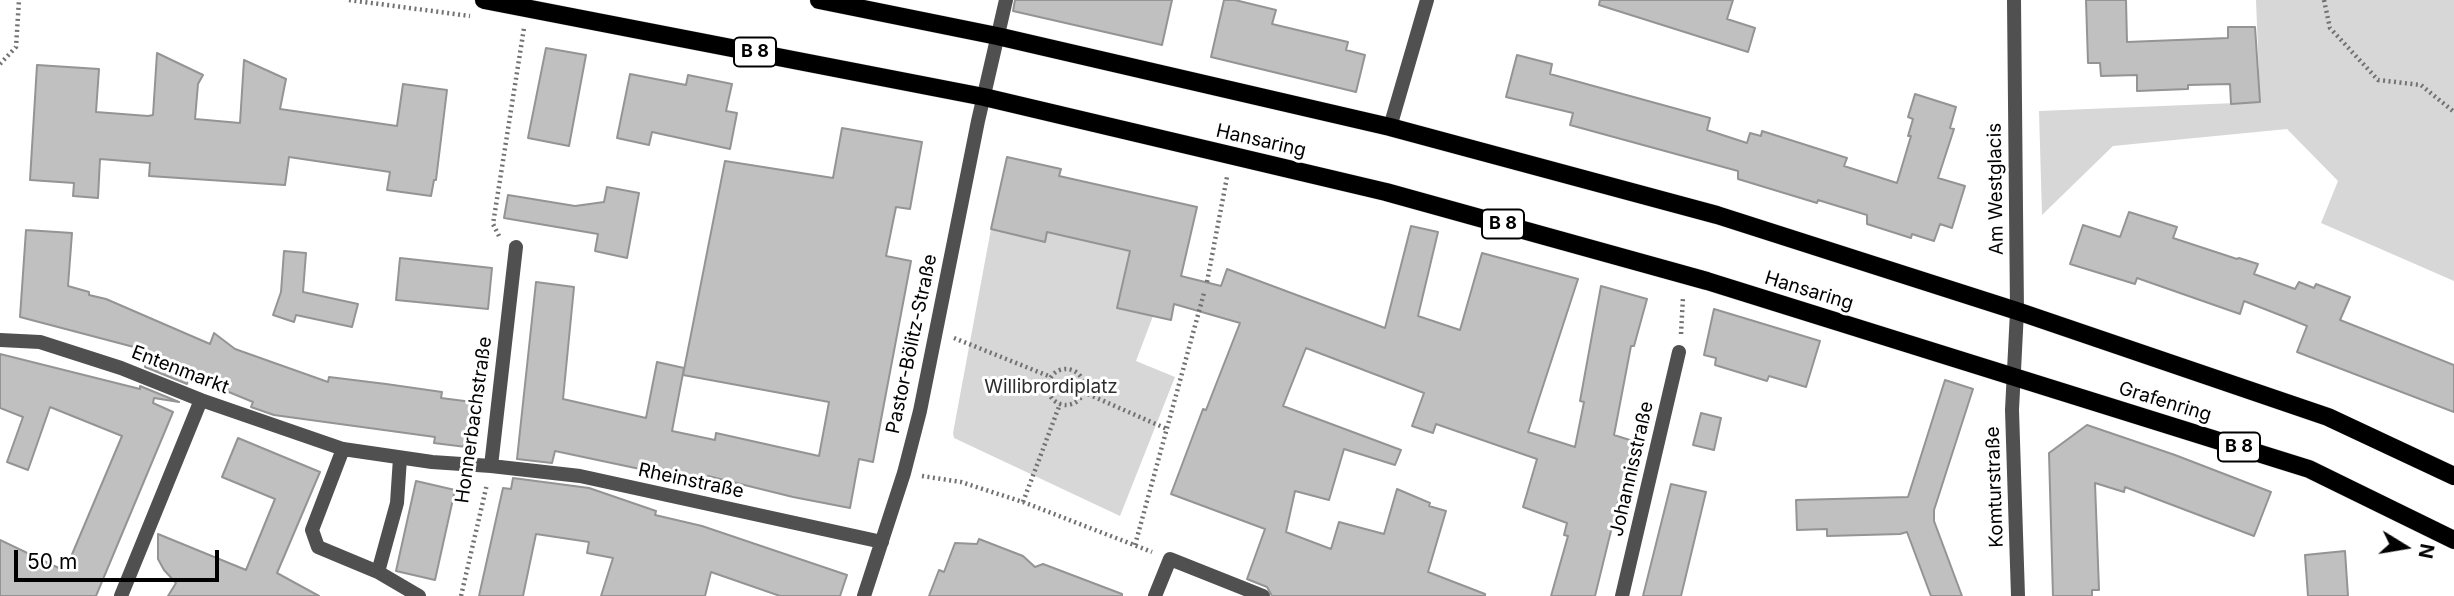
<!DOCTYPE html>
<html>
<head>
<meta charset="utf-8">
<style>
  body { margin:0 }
  #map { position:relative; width:2454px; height:596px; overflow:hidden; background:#fff; font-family:Inter,sans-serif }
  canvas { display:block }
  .north { position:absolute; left:2370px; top:512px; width:70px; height:70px; -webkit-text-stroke:5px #fff; paint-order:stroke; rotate:101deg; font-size:19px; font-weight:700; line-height:28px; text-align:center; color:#000 }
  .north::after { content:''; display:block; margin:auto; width:24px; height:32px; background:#000; clip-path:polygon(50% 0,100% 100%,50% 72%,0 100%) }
  .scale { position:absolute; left:14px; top:550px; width:205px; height:32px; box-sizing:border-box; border:4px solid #000; border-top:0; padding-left:9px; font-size:21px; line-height:24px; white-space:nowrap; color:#000; -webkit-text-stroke:5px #fff; paint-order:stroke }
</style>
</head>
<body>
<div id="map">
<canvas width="2454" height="596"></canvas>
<div class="north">N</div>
<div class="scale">50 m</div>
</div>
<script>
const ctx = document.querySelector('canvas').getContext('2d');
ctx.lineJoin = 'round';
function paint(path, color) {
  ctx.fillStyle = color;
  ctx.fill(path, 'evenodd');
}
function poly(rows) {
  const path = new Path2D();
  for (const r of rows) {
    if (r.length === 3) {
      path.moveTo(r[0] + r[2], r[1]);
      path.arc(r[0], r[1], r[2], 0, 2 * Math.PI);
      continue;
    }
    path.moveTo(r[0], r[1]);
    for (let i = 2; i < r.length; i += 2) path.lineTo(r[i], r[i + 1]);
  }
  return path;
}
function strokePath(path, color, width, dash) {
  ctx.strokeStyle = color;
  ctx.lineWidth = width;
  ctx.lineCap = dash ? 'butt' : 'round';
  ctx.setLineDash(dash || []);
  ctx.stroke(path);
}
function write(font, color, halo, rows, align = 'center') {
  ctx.font = font + ' Inter,sans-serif';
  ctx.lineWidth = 6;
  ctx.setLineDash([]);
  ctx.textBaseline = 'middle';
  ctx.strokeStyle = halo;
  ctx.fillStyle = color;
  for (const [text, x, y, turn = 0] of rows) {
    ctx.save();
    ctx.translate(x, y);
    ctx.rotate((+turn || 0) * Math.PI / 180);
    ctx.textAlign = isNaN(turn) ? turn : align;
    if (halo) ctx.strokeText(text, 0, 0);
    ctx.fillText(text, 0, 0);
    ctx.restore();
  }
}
const green = poly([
  [2256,0,2454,0,2454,281,2321,223,2338,181,2287,129,2113,146,2042,215,2039,111,2260,102],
  [991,229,1044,242,1047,232,1130,251,1117,308,1153,316,1136,361,1175,377,1120,516,954,438,953,433]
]);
const building = poly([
  [1015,0,1172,0,1162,45,1013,11,1015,0],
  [1224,0,1235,0,1276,10,1272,24,1348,42,1346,50,1365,55,1356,92,1211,57,1224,0],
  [1600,0,1733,0,1727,19,1755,28,1748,52,1599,5,1600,0],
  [2086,0,2126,0,2127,42,2228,38,2228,27,2255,27,2260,102,2231,104,2230,84,2188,85,2188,89,2137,91,2137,75,2101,76,2100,63,2088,63,2086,0],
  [546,48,586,55,569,146,528,138,546,48],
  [157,53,203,75,198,84,195,119,240,123,244,60,286,79,280,109,397,126,403,84,447,90,436,180,434,180,431,196,387,190,390,172,289,157,285,185,149,176,150,163,100,159,98,198,73,196,74,183,30,180,37,65,99,69,96,112,148,116,153,115,157,53],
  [1517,55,1552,64,1550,74,1710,118,1707,130,1747,143,1750,133,1761,136,1762,131,1847,158,1844,166,1897,183,1911,136,1908,136,1913,119,1908,117,1915,94,1956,107,1950,128,1954,129,1938,178,1965,186,1952,228,1940,224,1934,241,1912,234,1911,238,1867,224,1867,215,1818,200,1817,203,1738,179,1738,171,1570,125,1573,113,1506,97,1517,55],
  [630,74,686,85,688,75,732,84,726,111,737,113,730,149,652,132,649,145,617,138,630,74],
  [842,128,922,142,910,209,896,207,886,256,911,261,873,462,859,459,850,508,793,497,708,476,706,483,555,451,552,463,517,459,536,282,574,287,563,399,646,418,657,362,684,368,672,431,715,440,716,433,819,456,829,402,683,375,725,161,833,178,842,128],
  [1007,157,1061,169,1059,176,1197,207,1181,276,1221,286,1227,269,1385,328,1411,226,1438,232,1418,316,1460,330,1482,253,1578,279,1528,432,1575,447,1584,402,1580,401,1601,286,1647,299,1634,346,1631,346,1614,435,1633,441,1595,596,1551,596,1568,536,1564,535,1567,523,1523,507,1537,459,1436,424,1433,433,1412,426,1424,393,1306,348,1283,406,1401,450,1395,465,1344,449,1329,500,1295,491,1286,532,1331,549,1339,522,1384,534,1397,489,1430,503,1429,506,1446,511,1428,572,1485,594,1485,596,1272,596,1267,587,1247,579,1265,529,1171,494,1203,409,1206,410,1240,323,1174,304,1171,320,1117,308,1130,251,1047,232,1045,242,991,229,1007,157],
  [607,187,639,193,627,258,595,251,598,234,504,218,508,195,575,206,604,202,607,187],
  [2129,212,2177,227,2173,238,2237,259,2239,258,2258,264,2254,274,2295,289,2299,282,2314,288,2316,284,2350,297,2340,320,2454,365,2454,412,2297,352,2307,326,2285,317,2244,301,2240,314,2137,278,2135,284,2070,264,2083,225,2120,237,2129,212],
  [26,230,72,233,68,286,89,292,89,295,106,299,210,344,214,333,235,349,328,382,329,377,386,384,442,392,441,398,480,403,474,448,434,443,435,437,274,415,251,407,253,402,190,376,187,384,145,367,149,351,20,317,26,230],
  [284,251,306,253,303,292,358,304,352,327,296,315,294,322,273,315,281,292,284,251],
  [400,258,492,268,488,309,396,300,400,258],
  [1714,309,1820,341,1806,387,1769,376,1767,381,1715,365,1716,358,1704,355,1714,309],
  [0,354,140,389,140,386,179,402,154,398,153,403,173,412,96,596,0,596,0,540,65,571,122,436,50,407,28,470,7,462,23,417,0,408,0,354],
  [1945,380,1973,389,1934,510,1934,521,1962,596,1931,596,1907,532,1900,534,1827,536,1827,529,1797,530,1796,500,1908,497,1945,380],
  [1701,413,1721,418,1714,450,1693,445,1701,413],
  [2087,425,2175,455,2271,492,2254,536,2125,487,2124,492,2095,483,2099,590,2092,590,2092,596,2053,596,2049,453,2087,425],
  [238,438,320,472,277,573,319,596,168,596,176,583,164,570,158,559,158,534,246,570,275,499,222,477,238,438],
  [513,478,589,488,656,511,655,515,702,526,847,575,840,596,780,596,711,572,705,596,601,596,613,558,587,553,589,542,536,534,523,596,479,596,503,488,511,489,513,478],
  [416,481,455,490,435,580,396,571,416,481],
  [1671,484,1706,492,1681,596,1643,596,1671,484],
  [979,539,1023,556,1035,567,1043,564,1122,594,1122,596,929,596,939,570,944,572,955,543,977,544,979,539],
  [2345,551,2348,596,2308,596,2305,555,2345,551]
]);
const path = poly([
  [349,0,470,16],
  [2324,0,2330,28,2378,80,2421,85,2454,112],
  [0,64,16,47,19,0],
  [499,236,493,224,524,28],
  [1207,282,1227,177],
  [1681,334,1683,297],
  [954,338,1051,377],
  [1066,387,18],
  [1083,392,1167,429],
  [922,476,961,482,1023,502,1152,552],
  [1023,502,1060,404],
  [1135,545,1204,293],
  [461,596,487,484]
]);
const street = poly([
  [2014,0,2017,311,2012,410,2018,596],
  [1390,127,1427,0],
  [0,340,40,342,121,368,201,400,343,449,432,462,491,466,580,476,882,542],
  [343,449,312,530,318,547,378,572,397,503,400,458],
  [491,466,516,247],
  [378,572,419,596],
  [121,596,201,400],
  [864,596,904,473,920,411,978,121,1006,0],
  [1155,596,1170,559,1263,596],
  [1622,596,1679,352]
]);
const primary = poly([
  [484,0,984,97,1386,192,1707,281,2309,469,2454,540],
  [819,0,997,36,1390,127,1717,215,2017,311,2328,417,2454,476]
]);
const shields = [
  [755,52,42],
  [1503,224,42],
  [2239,447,42]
];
const shieldNames = [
  ["B 8",755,52],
  ["B 8",1503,224],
  ["B 8",2239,447]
];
const streetNames = [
  ["Hansaring",1261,141,13],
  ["Am Westglacis",1996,189,-91],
  ["Hansaring",1809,291,17],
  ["Pastor-Bölitz-Straße",912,344,-78],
  ["Entenmarkt",180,370,21],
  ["Grafenring",2165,402,17],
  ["Honnerbachstraße",474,420,-82],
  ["Johannisstraße",1632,469,-77],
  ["Rheinstraße",691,481,12],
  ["Komturstraße",1995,487,-92]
];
const parkNames = [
  ["Willibrordiplatz",1051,387]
];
paint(green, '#d7d7d7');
paint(building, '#c0c0c0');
strokePath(building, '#949494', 2);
strokePath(primary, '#dbdbdb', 19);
strokePath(path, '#727272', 4.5, [2, 3.5]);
strokePath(street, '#505050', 14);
strokePath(primary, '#000', 18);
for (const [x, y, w] of shields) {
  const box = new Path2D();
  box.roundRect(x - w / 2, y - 14.5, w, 29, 5);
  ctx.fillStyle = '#fff';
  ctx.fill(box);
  strokePath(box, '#000', 2);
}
write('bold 18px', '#000', null, shieldNames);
write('19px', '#000', '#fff', streetNames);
write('19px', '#2e2e2e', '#fff', parkNames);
</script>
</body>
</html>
